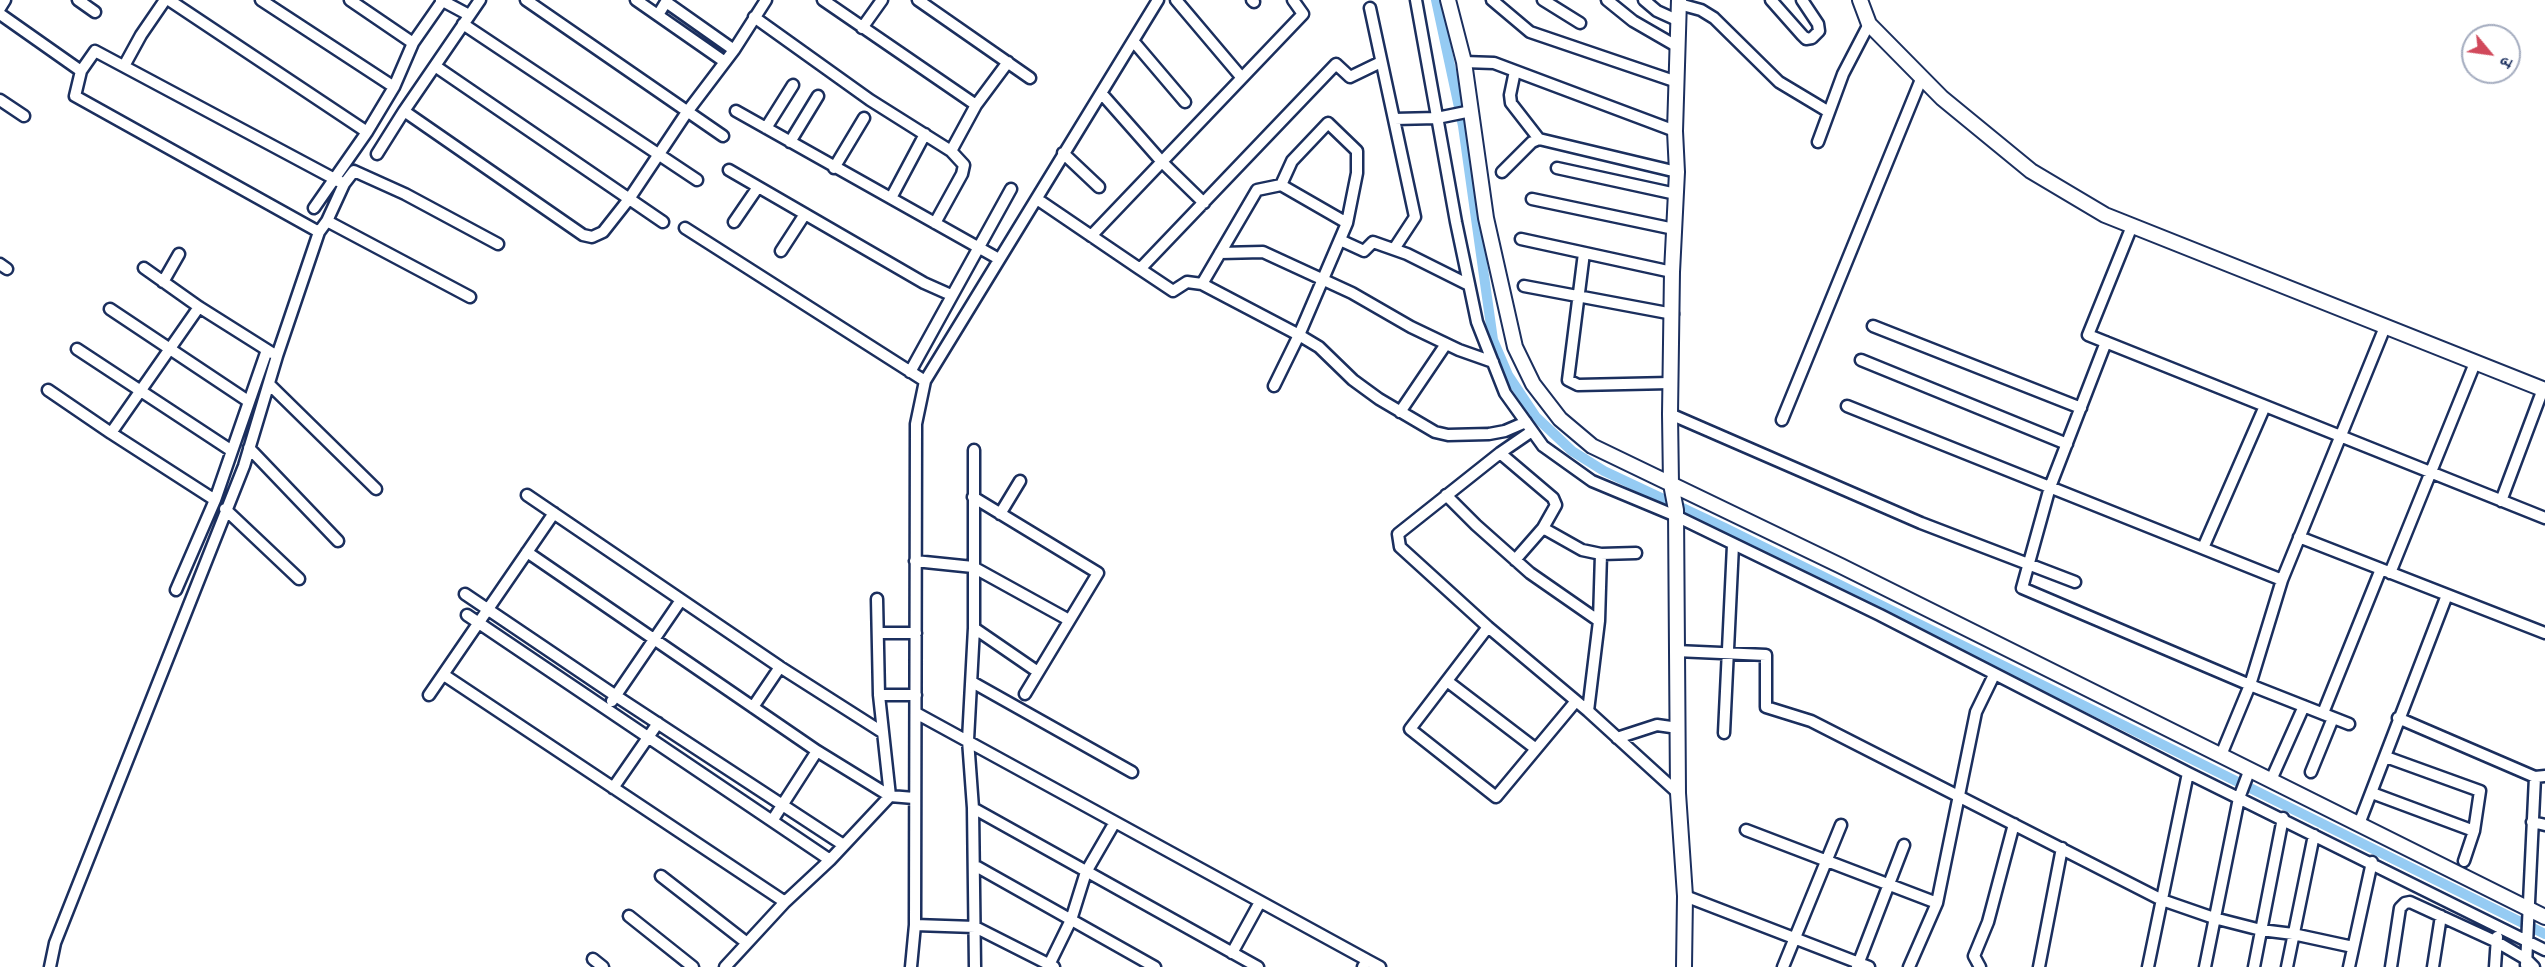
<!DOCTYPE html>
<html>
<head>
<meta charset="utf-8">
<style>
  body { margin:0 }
  #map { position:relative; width:2545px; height:967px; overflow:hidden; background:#fff; font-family:Dekko,"Playpen Sans Deva",sans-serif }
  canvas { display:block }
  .north { position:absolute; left:2461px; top:24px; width:60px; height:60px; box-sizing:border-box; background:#fff; border:2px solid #a4acbf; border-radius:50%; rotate:119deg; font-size:16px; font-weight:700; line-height:24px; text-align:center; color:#1b2f5e }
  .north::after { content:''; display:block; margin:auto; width:21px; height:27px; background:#d1495b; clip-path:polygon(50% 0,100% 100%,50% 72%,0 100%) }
</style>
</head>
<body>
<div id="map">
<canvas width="2545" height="967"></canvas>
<div class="north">उ</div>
</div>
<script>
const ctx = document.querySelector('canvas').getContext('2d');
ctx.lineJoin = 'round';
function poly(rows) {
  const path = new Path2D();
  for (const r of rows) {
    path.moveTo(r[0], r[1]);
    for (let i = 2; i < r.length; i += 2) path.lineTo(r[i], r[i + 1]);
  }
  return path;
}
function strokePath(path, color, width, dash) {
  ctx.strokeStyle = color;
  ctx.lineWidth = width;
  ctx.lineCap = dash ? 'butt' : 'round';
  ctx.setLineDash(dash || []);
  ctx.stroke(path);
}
const canal = poly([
  [1436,0,1463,126,1493,340,1508,375,1536,417,1572,451,1604,471,1725,528,2545,934]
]);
const street = poly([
  [78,0,95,12],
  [169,0,367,132],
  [261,0,394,87],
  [350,0,413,43],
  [441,0,469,15],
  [526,0,723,136],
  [636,0,725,62],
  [823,0,976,105],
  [918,0,1030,78],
  [1176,0,1242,78],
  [1252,0,1254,2],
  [1416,0,1456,222,1477,322,1505,393,1543,446,1592,481,1676,516,1880,615,2188,773,2545,950],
  [1492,0,1530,32,1677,82],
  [1543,0,1580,23],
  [1607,0,1633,21,1678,47],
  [1644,0,1657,11,1679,21],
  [1771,0,1802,35,1806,39,1812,38,1819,31,1818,24,1802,0],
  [1679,4,1701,10,1714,18,1779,82,1829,112],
  [0,8,5,0],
  [1370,8,1415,217,1394,249],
  [0,14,81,71],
  [658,15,666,2,734,50,766,0],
  [754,17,870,100,951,151,976,105,1008,62],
  [463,24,697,180],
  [862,28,882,0],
  [1134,42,1185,102],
  [1381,62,1350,77,1336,64,1140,269,1173,291,1187,282,1202,284,1299,335,1319,347,1353,380,1379,399,1435,432,1448,435,1489,434,1505,431,1526,422],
  [1464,62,1494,63,1675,131],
  [124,66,141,35,165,0],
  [435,66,663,222],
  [1515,71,1510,95,1511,103,1539,139],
  [1102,94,1162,162,1204,203],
  [0,100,24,116],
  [404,111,583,235,592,237,603,232,629,199,687,112,734,50],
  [736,111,999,259],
  [1394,119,1437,118,1471,111],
  [766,128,793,85],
  [790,142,818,96],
  [1818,142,1843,74,1869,24],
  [1063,153,1099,187],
  [377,154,404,111,480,0],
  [834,168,864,118],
  [1557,168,1676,194],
  [729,170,924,283,951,295],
  [1502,172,1532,142,1539,139,1677,172],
  [1281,185,1347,223],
  [891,198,925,134],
  [1037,199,1140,269],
  [1532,199,1674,229],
  [314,208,367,132,394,87,413,43,443,0],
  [327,221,470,297],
  [734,222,758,187],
  [935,223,962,174,964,165,951,151],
  [2132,226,2088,335,2545,518],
  [685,228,925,381],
  [319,232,75,96,81,71,95,51,344,184],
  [1091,236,1303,14,1293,0],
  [1521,239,1672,272],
  [1340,240,1364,251,1373,242,1407,254,1469,285],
  [781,251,805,214],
  [1220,253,1263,252,1352,293,1411,327,1459,350,1493,362],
  [1584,253,1568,380,1578,385,1670,383],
  [0,264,7,269],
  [144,268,199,307,272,353],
  [163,282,179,254],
  [1202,284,1257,190,1281,185,1292,161,1328,123,1357,151,1357,173,1347,223,1299,335,1274,386],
  [1524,286,1673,314],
  [199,307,111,433,215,500],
  [110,309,248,401],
  [1873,326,2081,408],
  [2106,342,2050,487,2022,588,2250,685,2349,724],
  [77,349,232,451],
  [1861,360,2067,444],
  [910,372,1011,189],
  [270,385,376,489],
  [48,390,111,433],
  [1847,406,2282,580],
  [1400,412,1446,344],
  [1670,414,1921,523,2075,582],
  [1782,420,1922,77],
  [1532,431,1500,453,1398,534,1400,547,1488,627,1588,711,1678,793],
  [249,448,338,541],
  [974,450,974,628,968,740,973,808,975,967],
  [1500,453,1553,498,1556,505,1543,528,1515,560],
  [527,495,780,667,882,732],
  [1446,495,1476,525,1530,573,1599,621],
  [973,497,1098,573,1025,694],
  [2501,501,2543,389],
  [225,509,299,579],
  [1000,514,1020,481],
  [1543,528,1582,550,1601,554,1636,553],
  [2299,537,2545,633],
  [2203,548,2265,406],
  [527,552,817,751,890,796,914,798],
  [915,561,973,567,1069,620],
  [2390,573,2475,363],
  [176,590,215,500,267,350],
  [465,594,616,696,842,844],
  [467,615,830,860],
  [1488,627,1410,729,1496,797,1576,701],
  [974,628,1038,672],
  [878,633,916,633],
  [1676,651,1766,655,1766,707,1811,721,2162,900,2214,918,2261,930,2293,934,2353,947],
  [444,675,785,902],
  [1447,681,1536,749],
  [972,682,1132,772],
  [429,695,554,513],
  [879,695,916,695],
  [612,701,681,600],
  [753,707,780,667],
  [1588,711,1599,621,1601,554],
  [916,713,1367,960,1363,967],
  [2323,713,2381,569],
  [2398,718,2535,777,2545,776],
  [1724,733,1733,545],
  [1617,738,1657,725,1678,728],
  [2221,755,2250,685,2282,580,2385,327],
  [2386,757,2480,791,2474,831,2464,861],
  [2311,772,2333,718],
  [2271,780,2304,706],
  [613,788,658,723],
  [2372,793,2474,831],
  [973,808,1258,967],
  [772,821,817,751],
  [2532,822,2545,825],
  [2359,824,2447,595],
  [1746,830,1937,903],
  [974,865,1155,967],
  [661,876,747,943],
  [1685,896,1869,967],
  [629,916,693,967],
  [915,925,975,927,1054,967],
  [1232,953,1260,902],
  [593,959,603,967],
  [1367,960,1380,967],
  [2526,965,2535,777],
  [50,967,55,943,244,466,277,356,319,232,327,221,344,184,354,171,405,194,498,244],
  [725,967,785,902,830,860,890,796,879,695,877,599],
  [911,967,915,925,916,424,925,381,1158,0],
  [1048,967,1071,920,1086,872,1115,822],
  [1783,967,1841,825],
  [1857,967,1904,845],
  [1909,967,1937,903,1976,712,1994,675],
  [1980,967,1974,956,1988,922,2014,824],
  [2039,967,2062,848],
  [2148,967,2188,773],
  [2205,967,2239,798,2250,769],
  [2254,967,2283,818],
  [2287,967,2314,835],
  [2349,967,2372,862],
  [2391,967,2400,908,2405,903,2410,902,2497,942,2526,959,2534,967],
  [2433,967,2441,916],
  [2495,967,2497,937]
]);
const secondary = poly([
  [1448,0,1464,62,1486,218,1515,347,1533,384,1560,419,1592,446,1841,566,2545,917],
  [1679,0,1675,131,1677,172,1672,272,1670,414,1671,484,1676,510,1678,793,1685,896,1684,967],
  [1860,0,1869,24,1942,98,2031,171,2105,215,2545,390]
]);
strokePath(canal, '#95cbf3', 10);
strokePath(street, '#1b2f5e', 15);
strokePath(secondary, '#1b2f5e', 18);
strokePath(street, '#fff', 10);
strokePath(secondary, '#fff', 14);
</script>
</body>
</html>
